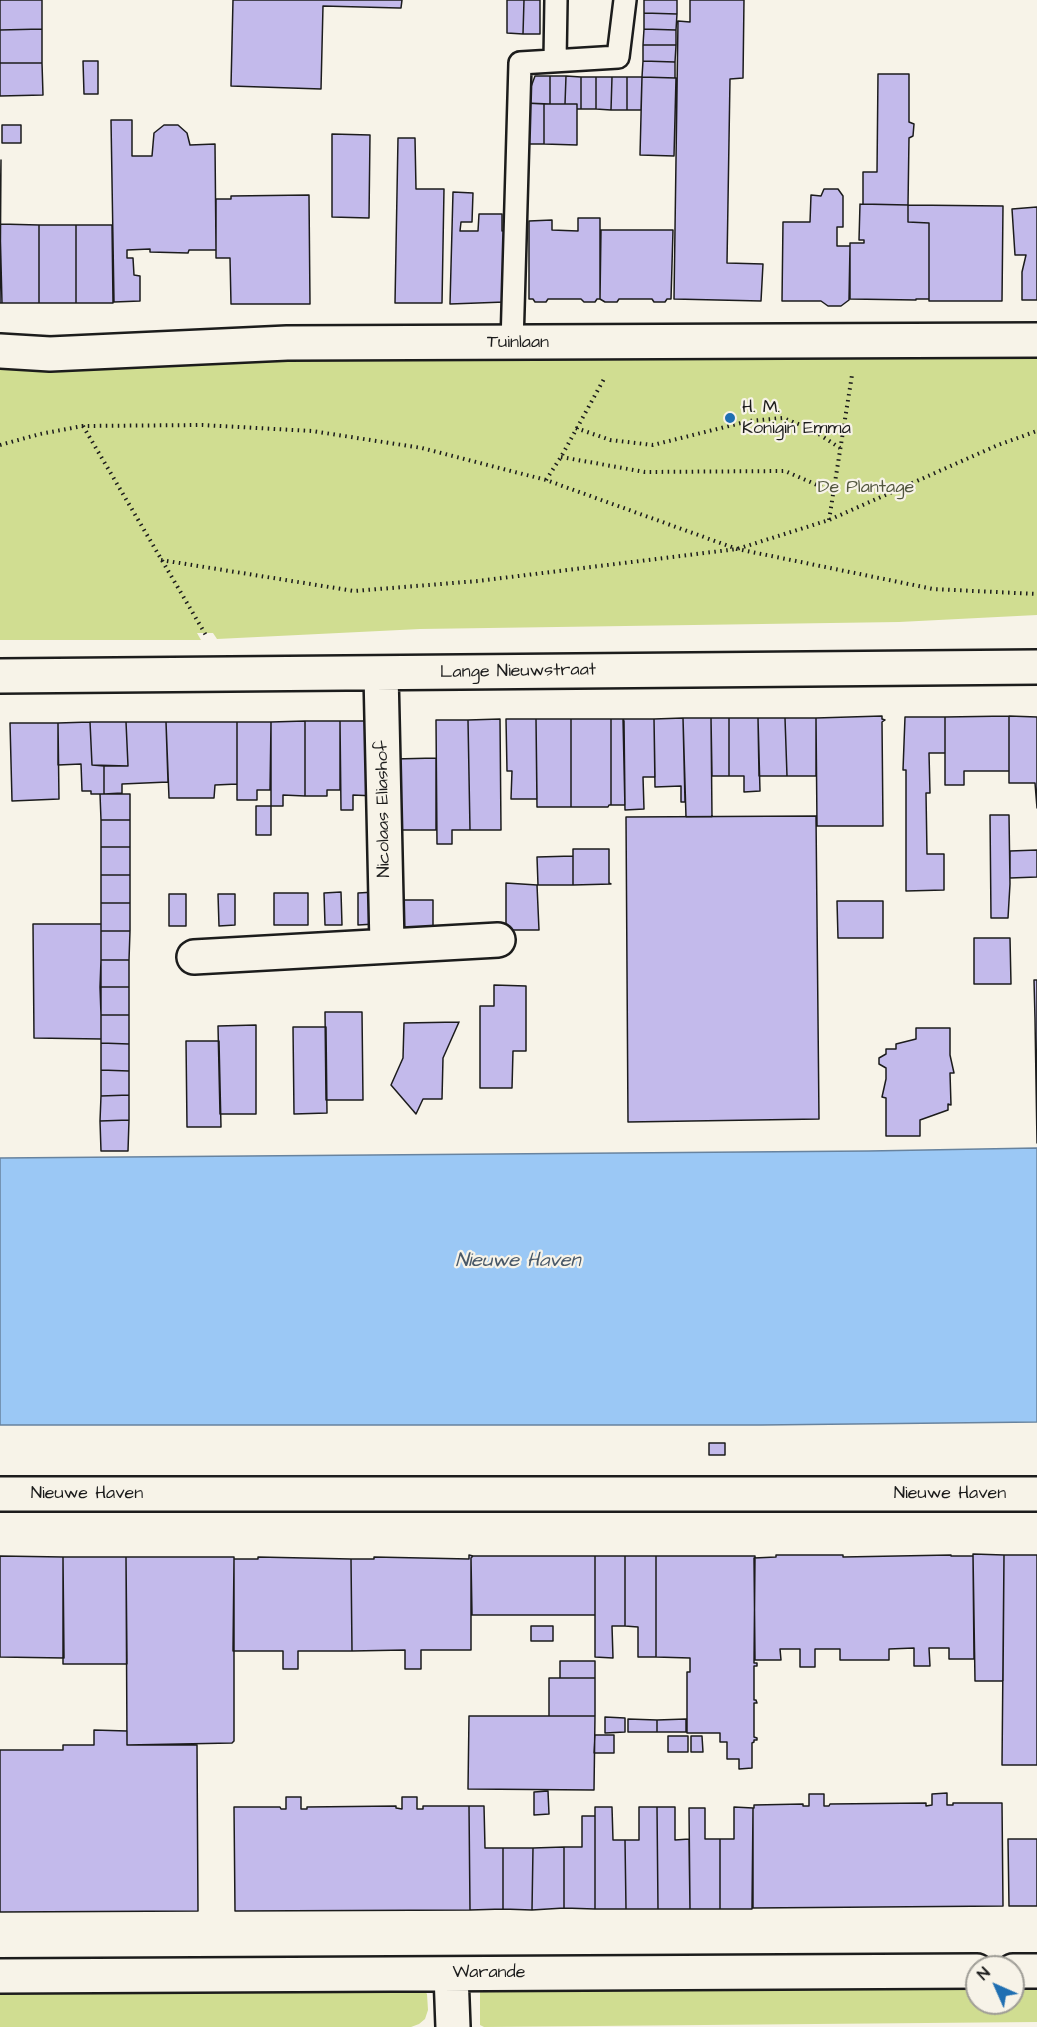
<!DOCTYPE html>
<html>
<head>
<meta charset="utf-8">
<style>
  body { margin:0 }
  #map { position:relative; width:1037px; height:2027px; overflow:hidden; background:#f7f3e8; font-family:"Architects Daughter",sans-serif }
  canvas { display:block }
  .north { position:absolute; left:965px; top:1955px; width:60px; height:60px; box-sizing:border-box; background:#f7f3e8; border:2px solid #9f9d96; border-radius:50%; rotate:315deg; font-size:16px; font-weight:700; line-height:24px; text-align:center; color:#1c1c1c }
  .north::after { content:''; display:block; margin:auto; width:21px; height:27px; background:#1f6fb2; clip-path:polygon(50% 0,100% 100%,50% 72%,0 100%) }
</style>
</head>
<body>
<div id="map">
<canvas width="1037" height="2027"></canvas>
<div class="north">N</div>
</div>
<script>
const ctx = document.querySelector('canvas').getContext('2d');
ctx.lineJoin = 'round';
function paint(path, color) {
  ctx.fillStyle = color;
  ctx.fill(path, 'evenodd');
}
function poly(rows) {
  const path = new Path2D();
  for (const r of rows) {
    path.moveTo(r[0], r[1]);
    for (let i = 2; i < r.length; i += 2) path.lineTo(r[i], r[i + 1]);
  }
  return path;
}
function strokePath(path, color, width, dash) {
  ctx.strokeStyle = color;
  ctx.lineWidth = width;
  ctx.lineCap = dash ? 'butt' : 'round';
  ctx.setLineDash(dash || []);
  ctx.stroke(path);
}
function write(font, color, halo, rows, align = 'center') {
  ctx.font = font + ' "Architects Daughter",sans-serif';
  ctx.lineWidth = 4.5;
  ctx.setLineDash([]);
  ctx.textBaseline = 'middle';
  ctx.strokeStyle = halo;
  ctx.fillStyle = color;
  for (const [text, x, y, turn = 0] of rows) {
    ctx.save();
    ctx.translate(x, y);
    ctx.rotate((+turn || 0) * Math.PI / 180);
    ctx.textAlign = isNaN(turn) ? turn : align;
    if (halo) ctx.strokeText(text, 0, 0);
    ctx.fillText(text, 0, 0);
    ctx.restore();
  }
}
const green = poly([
  [1037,351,1037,615,899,622,420,629,217,639,213,633,197,633,201,640,0,640,0,367,326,358,511,359],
  [1013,1981,1037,1981,1037,2022,484,2027,480,2025,480,1987,977,1982,977,2003,1013,2003],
  [0,1987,422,1988,427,1994,428,2010,425,2019,419,2024,411,2027,0,2027]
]);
const water = poly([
  [1037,1148,1037,1422,761,1425,0,1425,0,1158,869,1151,1037,1148]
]);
const building = poly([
  [0,0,42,0,42,29,0,30,0,0],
  [233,0,402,0,401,8,399,8,323,6,321,89,231,86,233,0],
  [507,0,524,0,523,34,507,33,507,0],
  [524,0,540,0,540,34,523,34,524,0],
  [644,0,677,0,677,14,644,13,644,0],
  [690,0,744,0,743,78,730,79,727,263,763,264,761,301,674,299,678,21,690,22,690,0],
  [644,13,677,14,676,30,644,29,644,13],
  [42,29,42,63,0,63,0,30,42,29],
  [644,29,676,30,676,45,643,45,644,29],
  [643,45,676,45,675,62,643,61,643,45],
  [83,61,98,61,98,94,84,94,83,61],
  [643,61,675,62,675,78,642,77,643,61],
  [0,63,42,63,43,95,0,96,0,63],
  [878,74,909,74,909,122,914,124,913,136,909,138,908,205,863,204,863,172,877,172,878,74],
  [535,76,550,76,550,104,525,103,535,76],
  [550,76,566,76,565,104,550,104,550,76],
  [566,76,581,77,581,109,577,109,577,104,565,104,566,76],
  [581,77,596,77,596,109,581,109,581,77],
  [596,77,612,77,611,110,596,109,596,77],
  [612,77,627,77,627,110,611,110,612,77],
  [627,77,642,77,641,110,627,110,627,77],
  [642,77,676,78,674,156,640,155,642,77],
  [525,103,544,104,544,144,525,144,525,103],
  [544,104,577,104,577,145,544,144,544,104],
  [111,120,132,120,132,156,152,156,154,133,164,125,178,125,187,133,190,145,215,144,216,250,189,250,188,253,150,252,150,249,127,250,127,258,133,258,134,275,140,276,140,301,114,302,111,120],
  [2,125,21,125,21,143,2,143,2,125],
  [332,134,370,135,369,218,332,217,332,134],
  [398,138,415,138,416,189,444,189,442,303,395,303,398,138],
  [1,160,0,224,2,303,0,303,1,160],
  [824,189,838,189,843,196,843,227,837,227,837,246,850,246,849,300,841,306,828,306,821,301,782,301,783,222,810,222,811,195,821,196,824,189],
  [453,192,473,193,472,222,461,222,460,231,478,231,479,214,502,214,502,231,506,230,505,302,450,304,453,192],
  [309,195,310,304,231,304,230,258,216,258,216,199,231,199,231,196,309,195],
  [860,204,908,205,908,222,929,223,929,299,916,299,916,300,850,299,850,243,864,243,864,240,859,240,860,204],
  [908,205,1003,206,1002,301,929,301,929,223,908,222,908,205],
  [1037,207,1037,300,1022,300,1022,272,1026,255,1015,255,1012,209,1037,207],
  [578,218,600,218,600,299,597,299,595,302,584,302,581,299,548,299,546,302,535,302,533,299,529,299,529,221,552,220,552,230,578,231,578,218],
  [0,224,39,225,39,303,2,303,0,224],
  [39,225,76,225,76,303,39,303,39,225],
  [76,225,112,225,113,303,76,303,76,225],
  [601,230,673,230,671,299,667,299,665,302,654,302,652,299,619,299,617,302,605,302,600,299,601,230],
  [882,716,882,719,885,720,882,722,883,826,817,826,816,718,882,716],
  [1009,716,1009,771,964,771,964,785,945,785,945,717,1009,716],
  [1009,716,1037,717,1037,808,1035,783,1009,783,1009,716],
  [905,717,945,717,945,753,929,753,930,793,926,793,927,854,944,854,944,890,906,891,906,770,903,770,905,717],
  [683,718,711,718,712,817,686,817,683,718],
  [683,718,685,802,681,802,681,786,655,787,654,719,683,718],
  [711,718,729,718,729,776,712,776,711,718],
  [729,718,758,718,760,791,744,792,744,776,729,776,729,718],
  [758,718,785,718,787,776,759,776,758,718],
  [785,718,816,718,816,776,787,776,785,718],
  [500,719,501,830,470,830,468,720,500,719],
  [506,719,536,719,537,799,511,799,512,771,507,771,506,719],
  [536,719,571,719,571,807,537,807,536,719],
  [571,719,611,719,611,805,609,805,608,807,571,807,571,719],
  [611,719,623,719,624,721,625,805,611,805,611,719],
  [623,719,654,719,655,777,643,777,644,809,625,810,623,719],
  [436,720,468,720,470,830,452,830,452,844,437,844,436,720],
  [305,721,340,721,340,790,327,790,327,796,305,796,305,721],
  [305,721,305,796,283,795,283,806,271,806,271,722,305,721],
  [340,721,376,721,375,796,353,795,353,810,341,810,340,721],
  [90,722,92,765,104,766,104,794,91,794,91,791,82,791,81,764,58,765,58,723,90,722],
  [90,722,126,722,128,766,92,765,90,722],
  [126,722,166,722,168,782,122,784,122,793,104,794,104,766,128,766,126,722],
  [166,722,237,722,237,784,215,785,214,798,169,798,166,722],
  [237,722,271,722,270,790,257,790,257,800,237,800,237,722],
  [10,723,58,723,59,799,12,801,10,723],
  [436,758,436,830,394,830,394,759,436,758],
  [100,794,130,794,130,820,101,820,100,794],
  [256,806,271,806,271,835,256,835,256,806],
  [990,815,1009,815,1010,884,1008,918,991,918,990,815],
  [816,816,819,1119,628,1122,626,817,816,816],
  [101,820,130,820,130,847,101,847,101,820],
  [101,847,130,847,130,875,101,875,101,847],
  [573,849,609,849,609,883,611,884,573,885,573,849],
  [1037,850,1037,877,1010,878,1010,851,1037,850],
  [573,856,573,885,538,885,537,857,573,856],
  [101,875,130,875,130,903,101,903,101,875],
  [506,883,537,885,539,930,506,930,506,883],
  [341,892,342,925,325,925,324,893,341,892],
  [375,892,375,924,358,925,358,893,375,892],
  [274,893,308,893,308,925,274,925,274,893],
  [169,894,186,894,186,926,169,926,169,894],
  [218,894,235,894,235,925,219,926,218,894],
  [401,900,433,900,433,931,401,931,401,900],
  [837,901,883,901,883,938,838,938,837,901],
  [101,903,130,903,130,931,101,931,101,903],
  [33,924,101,924,101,1039,34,1038,33,924],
  [101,931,130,931,129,960,101,960,101,931],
  [974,938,1010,938,1011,984,974,984,974,938],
  [101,960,129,960,129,987,100,987,101,960],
  [1034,980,1037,980,1037,1143,1035,1019,1034,980],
  [494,985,526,986,526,1051,513,1051,512,1088,480,1088,480,1006,494,1006,494,985],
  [100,987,129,987,129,1015,101,1015,100,987],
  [325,1012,362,1012,363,1100,326,1100,325,1012],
  [101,1015,129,1015,129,1044,101,1043,101,1015],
  [459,1022,443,1058,442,1099,423,1099,416,1114,391,1085,403,1058,404,1023,459,1022],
  [256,1025,256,1114,220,1114,218,1026,256,1025],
  [293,1027,326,1027,327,1113,294,1114,293,1027],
  [916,1028,950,1028,950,1055,954,1073,950,1073,951,1105,948,1104,948,1110,920,1120,920,1136,886,1136,886,1098,882,1097,886,1079,886,1068,879,1064,879,1058,886,1054,886,1049,896,1049,896,1044,916,1039,916,1028],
  [186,1041,219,1041,221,1127,187,1127,186,1041],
  [101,1043,129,1044,129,1071,101,1070,101,1043],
  [101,1070,129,1071,129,1095,101,1096,101,1070],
  [129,1095,129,1120,100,1121,101,1096,129,1095],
  [129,1120,128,1151,101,1151,100,1121,129,1120],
  [709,1443,725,1443,725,1455,709,1455,709,1443],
  [973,1554,1004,1555,1003,1681,975,1681,973,1554],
  [469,1555,473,1556,471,1558,471,1650,421,1650,421,1669,405,1669,405,1650,352,1651,351,1559,374,1559,374,1557,469,1559,469,1555],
  [776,1555,843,1555,843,1557,951,1555,951,1556,973,1556,974,1659,949,1659,949,1648,929,1648,930,1666,914,1666,914,1648,889,1649,889,1660,840,1660,840,1649,815,1649,815,1667,800,1667,800,1649,780,1649,781,1660,755,1660,754,1558,776,1557,776,1555],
  [1004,1555,1037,1555,1037,1765,1002,1765,1004,1555],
  [0,1556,63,1557,64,1658,0,1657,0,1556],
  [473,1556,595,1556,595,1615,472,1615,471,1558,473,1556],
  [595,1556,625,1556,625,1626,612,1626,613,1658,595,1657,595,1556],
  [625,1556,656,1556,656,1657,638,1657,638,1627,625,1626,625,1556],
  [656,1556,755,1556,754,1663,757,1663,757,1666,754,1666,754,1700,756,1700,757,1703,754,1703,754,1737,757,1738,757,1740,754,1740,754,1742,752,1743,752,1768,739,1769,739,1759,727,1759,727,1742,720,1742,720,1733,687,1733,687,1672,690,1672,690,1658,656,1657,656,1556],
  [63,1557,126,1557,127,1664,63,1664,63,1557],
  [126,1557,234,1557,234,1741,232,1743,127,1745,126,1557],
  [258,1557,351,1559,352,1651,298,1651,298,1669,283,1669,283,1651,233,1651,234,1559,258,1559,258,1557],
  [531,1626,553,1626,553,1641,531,1641,531,1626],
  [560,1661,595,1661,595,1678,560,1678,560,1661],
  [549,1678,595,1678,595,1716,549,1716,549,1678],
  [469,1716,595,1716,594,1790,468,1789,469,1716],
  [605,1717,625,1718,625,1732,605,1733,605,1717],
  [628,1719,657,1720,657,1732,628,1732,628,1719],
  [686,1719,686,1732,657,1732,657,1720,686,1719],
  [94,1730,127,1731,127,1745,197,1745,198,1911,0,1912,0,1750,63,1750,63,1745,94,1745,94,1730],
  [595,1735,614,1735,614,1753,594,1753,595,1735],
  [668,1736,688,1736,688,1752,668,1752,668,1736],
  [691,1736,702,1736,703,1752,691,1752,691,1736],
  [548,1791,549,1814,534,1815,534,1792,548,1791],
  [947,1793,947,1805,953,1805,953,1803,1002,1803,1003,1906,753,1908,753,1808,754,1808,754,1805,803,1804,803,1806,809,1806,809,1794,824,1794,824,1806,829,1806,830,1804,926,1803,926,1806,932,1805,932,1794,947,1793],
  [286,1797,301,1797,301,1809,307,1809,307,1807,396,1806,396,1808,402,1809,402,1797,417,1797,417,1809,423,1809,423,1806,469,1806,470,1910,235,1911,234,1807,280,1807,281,1809,286,1809,286,1797],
  [469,1806,484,1806,485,1848,503,1848,503,1909,470,1910,469,1806],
  [595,1807,612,1807,613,1840,625,1840,626,1909,595,1909,595,1807],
  [639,1807,657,1807,658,1909,626,1909,625,1840,639,1840,639,1807],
  [657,1807,675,1807,675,1840,689,1839,690,1909,658,1909,657,1807],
  [734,1807,753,1808,752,1909,720,1909,720,1839,734,1839,734,1807],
  [689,1808,705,1808,705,1839,720,1839,720,1909,690,1909,689,1808],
  [582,1816,595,1816,595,1909,564,1908,564,1847,582,1847,582,1816],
  [1008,1839,1037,1839,1037,1906,1009,1906,1008,1839],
  [564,1847,564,1908,532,1910,533,1848,564,1847],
  [503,1848,533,1848,532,1910,503,1909,503,1848]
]);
const path = poly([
  [83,426,207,637],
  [576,428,610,440,653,445,749,421,783,418,811,429,840,448],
  [0,445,40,434,83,426,202,425,312,431,422,448,546,480,737,549,933,589,1037,594],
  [561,457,645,472,785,471,833,492],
  [546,480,561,457,605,377],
  [829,520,852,375],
  [161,560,354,591,478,581,737,549,829,520,998,445,1037,431]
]);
const service = poly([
  [555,61,556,0],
  [512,344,520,63,618,57,625,0]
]);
const minor = poly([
  [0,351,50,354,287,343,1037,340],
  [381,673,387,945],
  [0,676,1037,667],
  [194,957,498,940],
  [0,1494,1037,1494],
  [1013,1971,1037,1971],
  [451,1974,453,2027],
  [0,1976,977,1971]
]);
const markers = [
  [730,418,6,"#1f6fb2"]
];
const streetNames = [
  ["Tuinlaan",518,343],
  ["Lange Nieuwstraat",518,672,-1],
  ["Nicolaas Eliashof",384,809,-91],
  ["Nieuwe Haven",87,1494],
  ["Nieuwe Haven",950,1494],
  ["Warande",489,1973]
];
const poiNames = [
  ["H. M.",742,408],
  ["Konigin Emma",742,429]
];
const parkNames = [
  ["De Plantage",866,488]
];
const waterNames = [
  ["Nieuwe Haven",518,1262]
];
paint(green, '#d0dd91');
paint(water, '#9bc8f5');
strokePath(water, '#68839e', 1.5);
paint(building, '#c3baeb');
strokePath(building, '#1c1c1c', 1.5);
strokePath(service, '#1c1c1c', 26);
strokePath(minor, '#1c1c1c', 38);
strokePath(path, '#1c1c1c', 4, [1.5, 4.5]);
strokePath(service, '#f7f3e8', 21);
strokePath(minor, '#f7f3e8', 33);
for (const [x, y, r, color] of markers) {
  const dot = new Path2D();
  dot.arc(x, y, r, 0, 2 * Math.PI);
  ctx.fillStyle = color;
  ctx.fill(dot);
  strokePath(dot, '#f7f3e8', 2);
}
write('18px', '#1c1c1c', '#f7f3e8', streetNames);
write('18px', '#1c1c1c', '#f7f3e8', poiNames, 'left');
write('18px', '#52563f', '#f7f3e8', parkNames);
write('italic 20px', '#485868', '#f7f3e8', waterNames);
</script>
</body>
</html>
